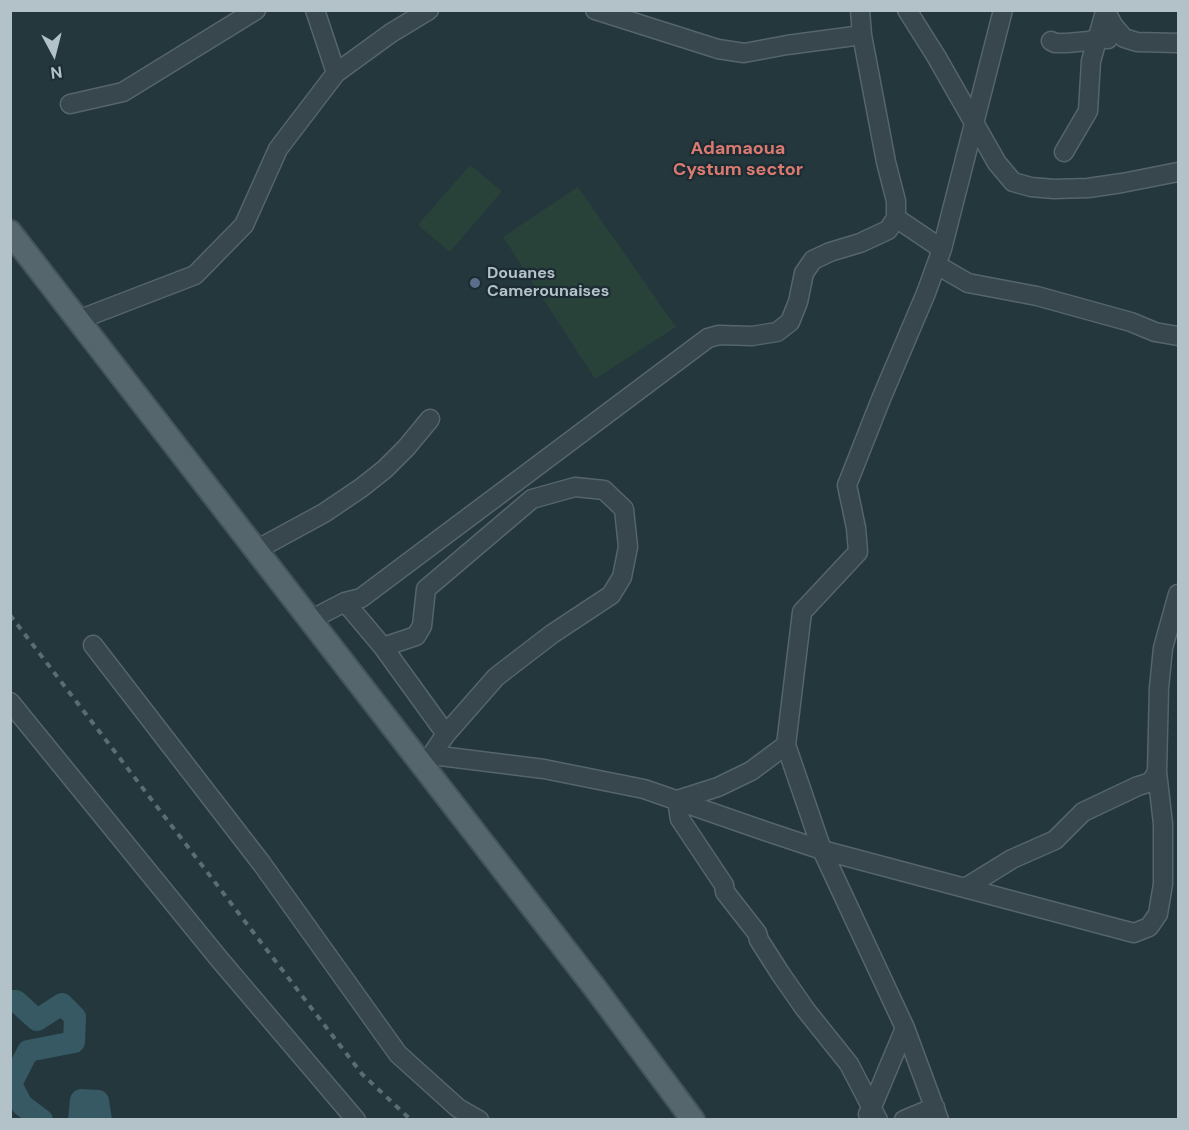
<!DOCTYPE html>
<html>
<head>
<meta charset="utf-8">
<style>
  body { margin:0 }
  #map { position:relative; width:1189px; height:1130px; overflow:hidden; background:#23373d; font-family:"DM Sans",sans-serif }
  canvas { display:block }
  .frame { position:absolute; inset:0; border:12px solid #b2c2c8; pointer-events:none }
  .north { position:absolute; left:24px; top:24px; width:60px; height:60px; -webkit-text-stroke:4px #1c2c32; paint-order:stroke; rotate:173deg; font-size:16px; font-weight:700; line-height:24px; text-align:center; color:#b2c2c8 }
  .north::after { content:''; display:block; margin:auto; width:21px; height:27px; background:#b2c2c8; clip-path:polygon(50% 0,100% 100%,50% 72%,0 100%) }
</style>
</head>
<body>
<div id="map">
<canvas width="1189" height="1130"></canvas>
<div class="frame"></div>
<div class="north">N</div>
</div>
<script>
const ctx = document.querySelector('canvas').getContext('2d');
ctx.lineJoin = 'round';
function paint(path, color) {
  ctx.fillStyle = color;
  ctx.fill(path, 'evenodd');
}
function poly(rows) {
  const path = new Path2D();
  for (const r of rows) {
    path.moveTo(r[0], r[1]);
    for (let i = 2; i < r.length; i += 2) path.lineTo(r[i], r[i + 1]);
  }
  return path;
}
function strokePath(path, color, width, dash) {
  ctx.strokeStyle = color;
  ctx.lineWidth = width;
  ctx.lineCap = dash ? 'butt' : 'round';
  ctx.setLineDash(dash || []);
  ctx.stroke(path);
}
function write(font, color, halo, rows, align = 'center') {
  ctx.font = font + ' "DM Sans",sans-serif';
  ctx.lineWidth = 4.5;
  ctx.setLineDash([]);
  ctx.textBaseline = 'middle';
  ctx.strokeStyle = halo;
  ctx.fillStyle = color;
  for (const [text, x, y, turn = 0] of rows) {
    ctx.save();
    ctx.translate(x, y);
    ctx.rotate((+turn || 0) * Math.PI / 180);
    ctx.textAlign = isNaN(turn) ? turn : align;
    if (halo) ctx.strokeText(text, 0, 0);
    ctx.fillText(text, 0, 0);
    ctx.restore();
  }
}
const green = poly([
  [470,165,502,191,450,252,418,225],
  [578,187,676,327,595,379,503,237]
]);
const river = poly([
  [10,1001,16,1001,37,1020,62,1004,75,1017,74,1042,28,1051,11,1084,22,1105,42,1120],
  [79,1120,81,1100,98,1101,101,1120]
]);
const minor = poly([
  [315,10,336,73],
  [595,10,718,49,744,53,787,45,862,35],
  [907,10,936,56,997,163,1013,182,1031,187,1054,189,1088,188,1122,183,1178,172],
  [1105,10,1113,25,1124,38,1137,42,1178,43],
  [1051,41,1055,43,1067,43,1089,41,1098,38,1108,39],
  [70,104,123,92,256,10],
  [1064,152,1088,111,1091,61,1105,12],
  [896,218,942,249],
  [937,265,968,283,1037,296,1131,322,1155,332,1178,336],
  [78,320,195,275,244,225,278,149,336,73,391,33,429,10],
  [256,550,324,513,361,488,385,469,406,448,430,419],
  [345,602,383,647,446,734],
  [310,620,345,602,361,598,708,338,719,335,752,336,777,332,790,322,798,302,804,273,813,260,830,252,860,243,888,230,896,218,896,201,886,162,862,35,860,10],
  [93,645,262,864,398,1054,458,1108,479,1120],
  [383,647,416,636,422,626,426,589,532,499,575,487,604,490,624,509,628,547,622,577,611,595,552,634,496,677,446,734,426,763],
  [10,702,220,960,356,1120],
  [786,745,751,771,718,787,677,800,680,819,724,885,725,892,757,933,759,940,780,973,805,1009,849,1064,878,1120],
  [432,755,544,769,644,789,765,831,822,850,1134,933,1149,927,1158,914,1163,884,1163,824,1157,772,1159,688,1163,648,1178,594],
  [965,888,1012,859,1055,840,1083,812,1138,786,1151,782,1157,772],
  [868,1114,872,1107,905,1028],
  [904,1120,935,1107],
  [939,1120,905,1028,822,850,786,745,802,612,858,552,856,528,847,485,881,399,926,293,942,249,1003,10]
]);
const major = poly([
  [10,232,595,988,693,1120]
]);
const rail = poly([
  [10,615,362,1074,411,1120]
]);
const markers = [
  [475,283,6,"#5c6f8a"]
];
const poiNames = [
  ["Douanes",487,274],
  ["Camerounaises",487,292]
];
const neighbourhoodNames = [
  ["Adamaoua",738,149],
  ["Cystum sector",738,170]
];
paint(green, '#28423a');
strokePath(river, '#365964', 22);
strokePath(minor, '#55656b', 21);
strokePath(major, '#435359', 26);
strokePath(minor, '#37474d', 18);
strokePath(major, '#55676d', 22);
strokePath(rail, '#596d74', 4, [6, 6]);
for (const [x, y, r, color] of markers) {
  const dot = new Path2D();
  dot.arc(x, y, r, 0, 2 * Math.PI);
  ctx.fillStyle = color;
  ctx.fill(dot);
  strokePath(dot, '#1c2c32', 2);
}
write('bold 16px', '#b2c2c8', '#1c2c32', poiNames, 'left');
write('bold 18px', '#da7a70', '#1c2c32', neighbourhoodNames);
</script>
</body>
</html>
